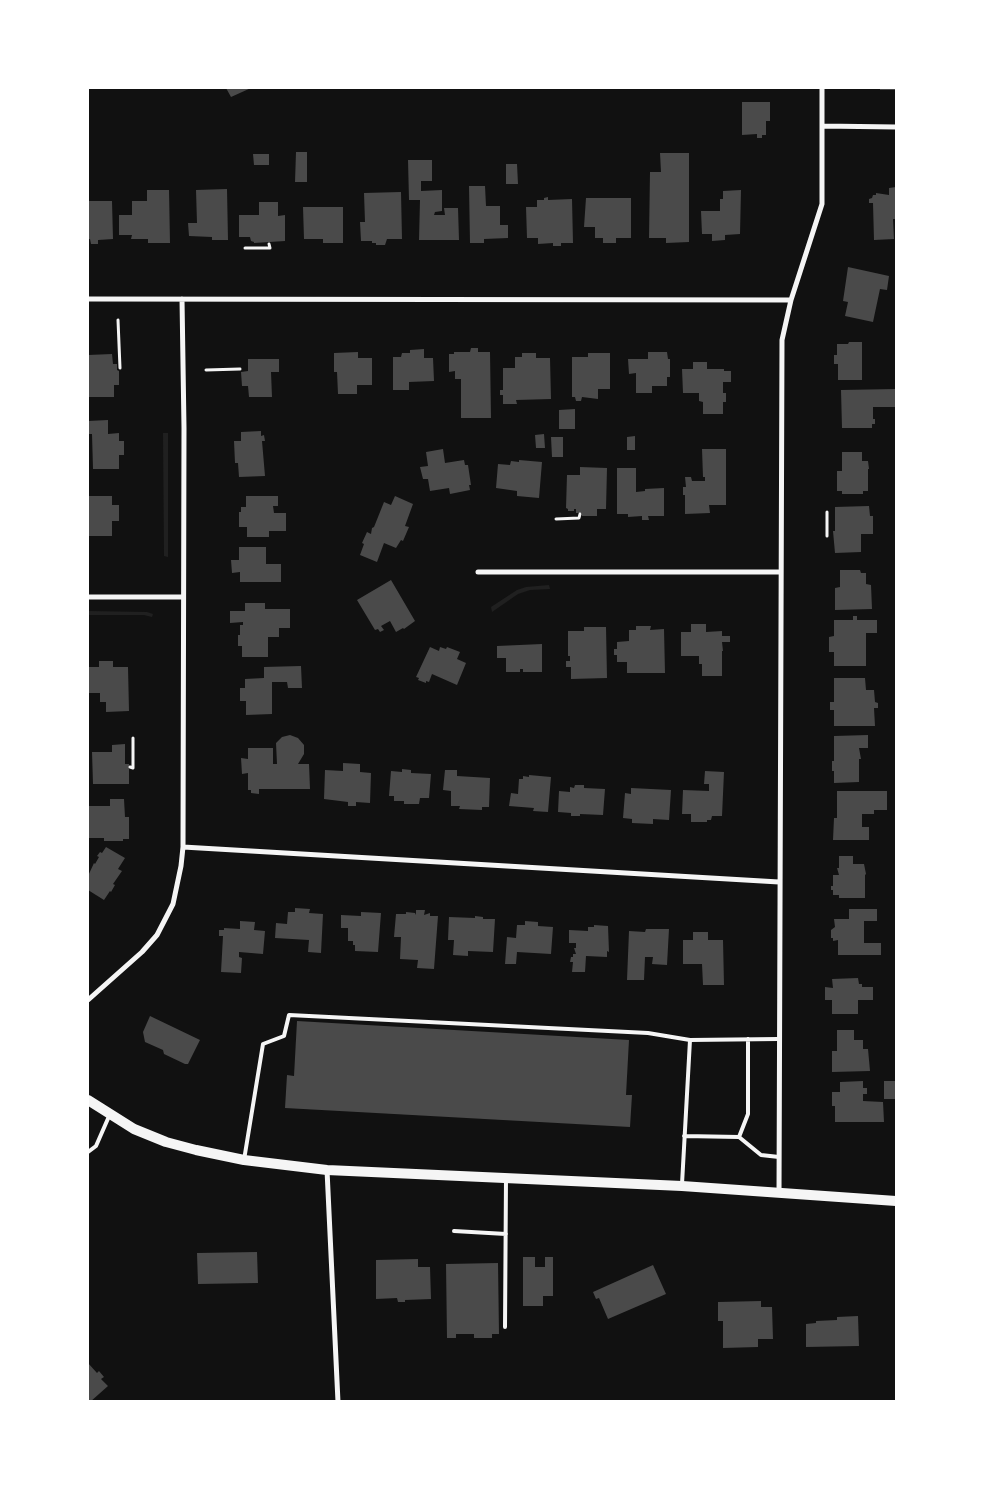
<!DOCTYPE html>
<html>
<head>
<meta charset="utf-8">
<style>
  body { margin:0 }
  #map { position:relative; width:984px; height:1489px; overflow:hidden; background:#111; font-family:Rubik,sans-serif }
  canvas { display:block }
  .frame { position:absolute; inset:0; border:89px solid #fff; pointer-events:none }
</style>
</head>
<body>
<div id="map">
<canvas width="984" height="1489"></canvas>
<div class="frame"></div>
</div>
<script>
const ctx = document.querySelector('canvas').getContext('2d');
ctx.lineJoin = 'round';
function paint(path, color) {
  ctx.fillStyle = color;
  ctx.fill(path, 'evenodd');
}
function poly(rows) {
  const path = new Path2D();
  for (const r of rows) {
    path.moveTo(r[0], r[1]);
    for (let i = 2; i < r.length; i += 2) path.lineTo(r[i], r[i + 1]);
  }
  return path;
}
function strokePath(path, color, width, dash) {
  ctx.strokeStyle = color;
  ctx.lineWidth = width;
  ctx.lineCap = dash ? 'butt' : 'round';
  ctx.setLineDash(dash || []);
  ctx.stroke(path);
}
const green = poly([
  [163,433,168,433,168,557,164,556],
  [549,585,550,589,530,590,518,594,492,612,491,607,517,590,526,587],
  [88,611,147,612,153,614,152,617,144,615,88,615]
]);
const building = poly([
  [226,88,251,88,231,97],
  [880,88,896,88,896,90,880,90],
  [742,102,770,102,770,121,766,121,766,135,762,135,762,138,757,138,757,134,742,135],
  [296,152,307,152,307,182,295,182],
  [660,153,689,153,689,242,666,243,666,238,649,238,650,172,661,172],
  [253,154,269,154,269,165,254,165],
  [408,160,432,160,432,181,421,181,421,191,442,190,442,211,435,212,434,215,445,215,444,208,458,208,459,240,419,240,420,200,409,200],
  [506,164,517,164,518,184,506,184],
  [469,186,485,186,486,206,500,206,500,225,508,225,508,238,484,239,484,243,470,243],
  [896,187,896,219,893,219,894,239,874,240,873,203,869,203,869,199,872,198,873,195,876,195,876,193,889,195,889,188],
  [227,189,228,240,212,240,212,237,189,236,188,223,197,223,196,190],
  [147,190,169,190,170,243,148,243,148,239,131,239,132,235,119,235,119,215,132,215,132,201,147,201],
  [741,190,740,234,725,235,725,240,712,241,712,234,702,234,701,211,720,211,720,199,723,199,723,191],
  [401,192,402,239,387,239,385,245,376,245,376,243,372,243,372,241,361,241,360,222,365,222,364,193],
  [548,197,548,200,572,199,573,243,561,243,561,246,553,246,553,243,538,244,538,238,527,238,526,207,537,207,537,200,544,200,544,198],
  [586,198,631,198,631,238,616,238,616,243,603,243,603,238,595,238,595,227,584,227],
  [88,201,112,201,113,239,98,240,98,244,91,244,90,239,88,239],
  [259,202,278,202,278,216,285,215,285,241,254,243,254,242,251,241,250,237,239,237,239,215,259,215],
  [303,207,343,207,343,243,323,243,323,239,304,239],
  [848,267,889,276,887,290,880,289,873,322,845,316,848,302,843,301],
  [849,342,862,342,862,380,838,380,838,364,834,364,834,355,837,355,837,344,848,344],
  [471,348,478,348,478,352,490,352,491,418,461,418,461,379,455,379,455,371,449,372,449,354,454,354,454,352,470,352],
  [424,349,424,358,433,358,434,381,409,382,409,390,393,390,393,357,401,357,402,353,410,353,410,350],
  [358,352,358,358,372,358,372,385,357,385,357,394,338,394,337,372,334,372,334,353],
  [648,352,667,352,668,359,670,359,670,377,667,377,667,386,652,386,652,393,636,393,636,373,629,374,628,359,648,359],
  [522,353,536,353,536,358,550,358,551,399,516,400,517,404,503,404,503,395,500,395,500,390,503,390,503,368,515,368,515,357,522,357],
  [588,353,610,353,610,389,598,389,598,399,582,397,581,401,576,401,575,397,572,397,572,357,588,357],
  [112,354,113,364,117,364,117,370,119,371,119,385,114,385,114,397,88,397,88,355],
  [248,359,279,359,279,372,271,372,272,397,249,397,248,386,242,386,241,372,248,371],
  [693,362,707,362,707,369,724,369,724,371,731,371,731,382,723,382,723,393,726,393,726,402,723,402,723,414,703,414,703,402,699,401,699,393,683,393,682,369,693,369],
  [896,389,896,407,873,407,873,419,875,419,875,424,872,424,872,428,842,428,841,390],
  [575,409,575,429,559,429,559,410],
  [108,420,108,434,119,433,119,441,124,441,124,455,119,455,119,469,93,469,92,434,88,434,88,421],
  [261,431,261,436,264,435,265,441,262,441,265,476,239,477,238,463,235,463,234,441,241,441,241,432],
  [544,434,545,448,536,448,535,435],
  [635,436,635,450,627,450,627,437],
  [551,437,563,437,563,457,552,457],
  [443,449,445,463,464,460,465,465,468,465,471,485,469,485,470,490,450,494,449,488,430,491,428,479,423,479,420,467,428,466,426,452],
  [702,449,726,449,726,505,709,505,710,513,685,514,685,495,683,495,683,487,686,487,685,477,691,477,692,481,705,481,705,477,703,477],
  [842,452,862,452,862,461,868,461,869,469,868,469,868,491,863,491,863,494,842,494,842,491,837,491,837,471,842,471],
  [519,460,542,462,539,498,517,496,517,491,496,488,498,464,510,465,511,461,519,462],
  [580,467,607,468,606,509,597,509,597,516,582,516,582,513,576,513,576,509,574,509,574,511,568,511,568,509,566,508,567,475,580,475],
  [617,468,636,468,636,492,645,491,645,489,664,488,664,516,648,516,649,520,642,520,642,516,628,517,628,514,617,514],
  [88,496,112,496,112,505,119,505,119,521,112,521,112,536,88,536],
  [246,496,278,496,278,506,273,506,274,513,286,513,286,531,269,531,269,537,247,537,247,527,239,527,239,512,241,512,241,507,246,507],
  [395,496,413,504,405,526,409,527,403,541,401,540,396,548,384,543,377,562,360,555,364,544,362,543,367,532,371,534,372,528,374,527,384,502,391,505],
  [869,506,870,516,873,516,873,534,861,534,861,552,835,553,833,531,835,531,835,507],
  [239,547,266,547,266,564,281,564,281,582,240,582,240,572,232,573,231,560,239,560],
  [840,570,860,570,861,573,866,573,866,584,871,585,872,609,835,610,835,588,840,587],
  [391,580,415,621,404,629,403,628,396,632,390,621,381,626,384,630,380,632,378,629,375,630,357,600],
  [245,603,265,603,265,609,290,609,290,628,279,628,279,637,268,637,268,657,242,657,242,646,238,646,238,635,240,635,240,625,243,625,243,622,230,623,230,611,245,611],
  [853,616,857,616,857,620,877,620,877,633,866,633,866,666,834,666,834,652,829,652,829,637,834,636,834,620,853,620],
  [691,624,706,624,706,632,722,631,722,636,730,636,730,642,722,642,723,651,722,651,722,676,702,676,702,664,699,664,699,656,681,656,681,632,691,632],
  [636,626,651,626,650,630,664,629,665,673,627,673,627,662,617,662,617,655,614,655,614,649,617,649,617,642,629,641,629,630,636,630],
  [584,627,606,627,607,678,571,679,571,667,566,667,566,661,570,661,570,656,568,656,568,631,584,631],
  [542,644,542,672,523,672,523,669,520,669,520,672,506,672,506,658,497,658,497,646],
  [430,647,439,651,440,647,446,649,447,647,460,652,457,659,466,663,457,685,432,674,429,682,426,681,426,683,418,680,419,678,416,677],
  [99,661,113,661,113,667,128,667,129,711,106,712,106,702,100,702,100,693,88,693,88,667,99,667],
  [301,666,302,688,288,688,287,682,272,682,272,714,246,715,246,701,240,701,240,688,245,688,245,679,264,678,264,667],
  [834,678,865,678,866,690,874,690,875,702,878,703,878,708,874,708,875,726,834,726,834,710,830,710,830,702,834,702],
  [290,735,298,738,304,745,304,754,298,764,309,764,310,789,259,789,259,794,251,793,251,790,248,790,248,773,242,774,241,758,248,759,248,748,273,748,273,764,277,764,276,743,282,737],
  [868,735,868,748,859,748,861,759,859,759,859,782,834,783,834,771,832,771,832,761,834,761,834,736],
  [125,744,125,764,129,764,129,784,93,784,92,752,112,752,112,745],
  [343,763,360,764,360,772,371,773,370,803,356,802,356,806,348,806,348,802,324,799,325,770,343,771],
  [402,769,411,770,411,773,431,774,429,798,420,798,419,804,404,804,404,801,394,801,394,796,389,796,391,771,402,772],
  [445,770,457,770,457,776,490,778,489,807,482,807,482,810,459,809,460,806,451,806,451,791,443,790],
  [705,771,724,772,722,816,712,816,711,820,707,820,707,822,691,822,691,814,682,814,683,790,709,791,709,784,704,784],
  [529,775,551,777,548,812,533,811,534,808,509,806,511,793,518,794,519,779,523,779,523,776,529,777],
  [575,785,584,785,584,788,605,789,603,815,580,814,580,816,571,816,571,813,558,812,559,791,570,792,570,787,574,788],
  [631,788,671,790,669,820,653,819,653,824,632,823,632,819,623,818,625,793,631,794],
  [837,791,887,791,887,810,874,810,874,814,862,814,862,827,869,827,869,840,833,840,834,818,837,818],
  [110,799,124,799,125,817,129,817,129,839,123,839,123,841,104,841,104,838,88,838,88,806,110,806],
  [106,847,125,858,118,869,122,871,113,884,115,885,111,892,110,891,104,900,88,890,88,876,94,863,95,864,99,857,97,856,100,852,102,853],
  [839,856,853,856,853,864,864,864,866,874,865,875,865,898,839,898,839,895,833,895,833,890,831,890,831,886,833,886,833,875,839,875,837,868,839,868],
  [295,908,310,909,309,913,323,914,321,953,308,952,309,940,275,938,276,923,287,924,288,912,295,912],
  [849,909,877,909,877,921,864,921,864,943,881,943,881,955,838,955,838,940,833,941,833,938,831,938,831,930,835,927,834,919,849,919],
  [416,910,425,910,424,915,430,913,430,916,438,916,434,969,417,968,418,960,400,959,401,937,394,937,396,914,406,914,406,912,415,913,416,915],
  [361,912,381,913,378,952,355,951,355,945,353,945,353,941,348,941,348,928,341,928,341,915,361,916],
  [475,916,483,917,483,919,495,919,493,952,468,951,468,956,453,955,454,940,448,940,449,917,475,918],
  [240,921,255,922,254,930,265,931,263,954,239,952,239,957,242,958,241,973,221,972,223,936,219,936,219,930,224,930,224,928,240,929],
  [525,921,538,922,538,926,553,927,551,954,517,952,516,964,505,964,507,937,516,938,517,925,525,925],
  [594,925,608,926,609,952,607,951,607,957,586,956,585,972,572,972,573,962,570,962,571,957,573,957,573,954,576,954,574,948,576,948,576,943,569,943,569,930,588,931,588,927,594,927],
  [646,929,669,929,667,965,652,964,653,957,645,957,644,980,627,980,629,931,645,932],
  [693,932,708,932,708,940,723,940,724,985,703,985,702,964,683,964,683,940,693,940],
  [858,978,859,984,862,984,862,987,873,987,873,1000,858,1000,858,1014,832,1014,832,1000,825,1000,825,987,833,988,832,979],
  [150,1016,200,1040,188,1064,185,1064,164,1054,163,1050,145,1042,143,1032],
  [297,1021,629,1040,626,1095,632,1095,630,1127,285,1108,287,1075,294,1076],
  [837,1030,854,1030,854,1040,863,1040,863,1049,868,1049,870,1071,832,1072,832,1051,837,1051],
  [863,1081,863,1088,867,1088,867,1094,863,1094,863,1101,883,1102,884,1122,835,1122,835,1106,832,1106,832,1092,840,1092,840,1082],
  [884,1081,896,1081,896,1099,884,1099],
  [257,1252,258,1283,198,1284,197,1253],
  [523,1257,535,1257,535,1267,545,1267,545,1257,553,1257,553,1296,543,1296,543,1306,523,1306],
  [418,1259,418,1267,430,1267,431,1299,405,1300,405,1302,398,1302,397,1298,376,1299,376,1260],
  [498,1263,499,1334,492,1334,492,1338,474,1338,474,1334,456,1334,456,1338,447,1338,446,1264],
  [653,1265,666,1294,608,1319,599,1298,596,1299,593,1292],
  [761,1301,761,1307,772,1307,773,1339,758,1339,758,1347,723,1348,723,1321,718,1321,718,1302],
  [858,1316,859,1346,806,1347,806,1324,816,1323,816,1321,837,1320,837,1317],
  [88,1363,97,1373,99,1371,104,1377,101,1379,108,1386,90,1402,88,1402]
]);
const path = poly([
  [245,248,270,248,269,244],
  [118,320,120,368],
  [206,370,240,369],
  [827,512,827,536],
  [556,519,579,518,580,514],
  [130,767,133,768,133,738]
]);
const service = poly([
  [684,1136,739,1137,761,1155,779,1157],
  [739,1137,748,1114,748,1039],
  [88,1152,96,1146,110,1114],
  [244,1160,263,1044,284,1036,289,1015,648,1033,690,1040],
  [682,1184,690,1040,778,1039],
  [454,1231,506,1234],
  [505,1327,506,1178]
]);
const minor = poly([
  [822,126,896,127],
  [88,299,791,300],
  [478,572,781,572],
  [88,597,183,597],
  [183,847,779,882],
  [88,1000,142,952,157,935,173,904,181,866,183,847,184,428,182,299],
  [327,1170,338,1402],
  [779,1193,782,340,791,300,822,204,822,88]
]);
const secondary = poly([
  [88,1100,134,1129,166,1142,196,1150,244,1160,327,1170,682,1186,896,1201]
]);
paint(green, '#202020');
paint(building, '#4a4a4a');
strokePath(path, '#f5f5f5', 3);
strokePath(service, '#f5f5f5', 4);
strokePath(minor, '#f5f5f5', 5);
strokePath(secondary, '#f5f5f5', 10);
</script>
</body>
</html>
